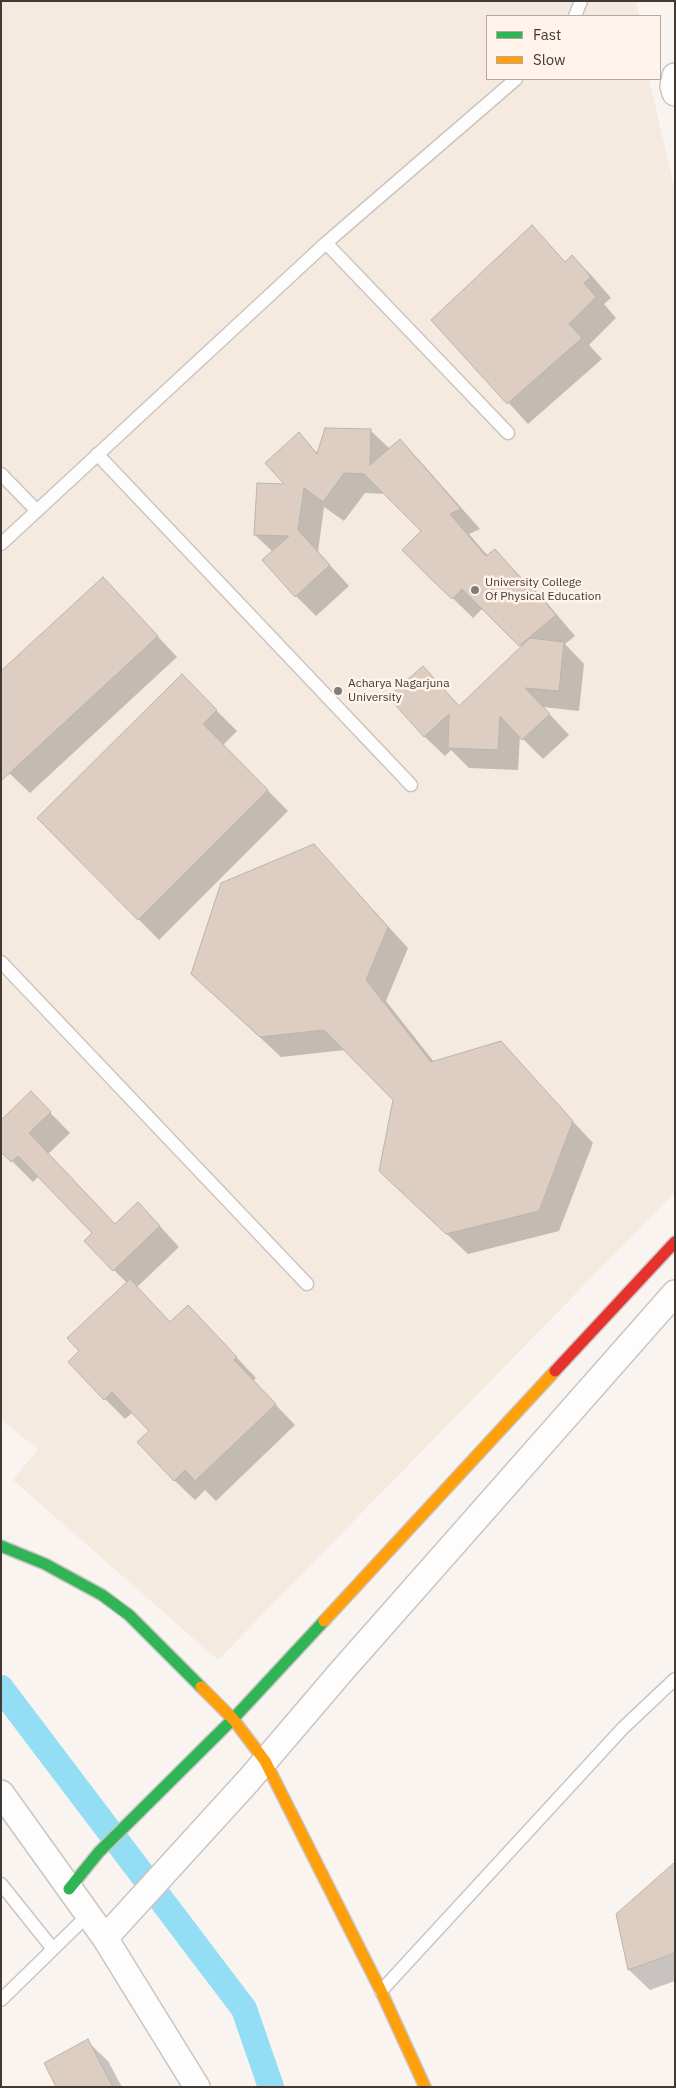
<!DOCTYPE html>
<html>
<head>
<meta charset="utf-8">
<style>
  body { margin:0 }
  #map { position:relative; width:676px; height:2088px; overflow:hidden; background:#faf4f0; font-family:"IBM Plex Sans",sans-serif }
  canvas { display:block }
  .frame { position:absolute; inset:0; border:2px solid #413a34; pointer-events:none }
  .legend { position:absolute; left:486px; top:15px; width:175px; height:65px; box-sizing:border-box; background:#fff3eb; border:1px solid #b3a9a2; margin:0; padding:6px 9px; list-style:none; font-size:15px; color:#413a34 }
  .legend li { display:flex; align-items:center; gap:10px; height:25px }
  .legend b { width:25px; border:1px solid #b3a9a2 }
</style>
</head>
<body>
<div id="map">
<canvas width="676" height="2088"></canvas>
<div class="frame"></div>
<ul class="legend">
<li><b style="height:6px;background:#30b455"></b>Fast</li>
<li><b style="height:6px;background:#ff9f0a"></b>Slow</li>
</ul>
</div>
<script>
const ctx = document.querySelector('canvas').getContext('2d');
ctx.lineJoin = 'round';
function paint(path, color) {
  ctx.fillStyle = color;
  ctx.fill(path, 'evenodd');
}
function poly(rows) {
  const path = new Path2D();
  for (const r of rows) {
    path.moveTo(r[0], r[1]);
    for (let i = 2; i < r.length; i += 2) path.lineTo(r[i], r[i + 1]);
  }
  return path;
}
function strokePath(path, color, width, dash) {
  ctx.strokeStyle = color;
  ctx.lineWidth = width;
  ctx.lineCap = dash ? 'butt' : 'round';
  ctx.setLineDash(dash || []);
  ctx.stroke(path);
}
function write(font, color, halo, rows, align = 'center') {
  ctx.font = font + ' "IBM Plex Sans",sans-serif';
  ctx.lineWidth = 5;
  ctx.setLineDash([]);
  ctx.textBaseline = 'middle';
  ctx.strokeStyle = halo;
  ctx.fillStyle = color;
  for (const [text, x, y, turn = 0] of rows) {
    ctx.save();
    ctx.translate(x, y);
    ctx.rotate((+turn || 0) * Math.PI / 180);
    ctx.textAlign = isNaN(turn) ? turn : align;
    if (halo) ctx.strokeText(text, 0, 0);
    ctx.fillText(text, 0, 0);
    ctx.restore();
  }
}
const education = poly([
  [1,1,637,1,639,16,487,16,487,79,649,79,675,190,675,1192,218,1660,13,1480,38,1449,1,1420]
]);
const shadow = poly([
  [532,227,566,263,572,256,592,276,611,298,604,304,616,318,589,345,602,359,528,424,433,320],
  [370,430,390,449,399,441,420,461,480,529,469,534,488,556,494,550,547,603,575,636,565,644,584,664,579,711,543,707,569,735,543,759,520,736,518,770,469,768,451,750,445,756,424,736,423,668,460,707,522,647,483,608,473,618,404,550,422,531,386,494,365,493,344,521,324,507,318,552,349,586,316,616,296,596,273,552,255,535,287,486,299,434,318,454],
  [103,578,177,657,30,793,6,770],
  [182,676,237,731,223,745,288,811,159,940,39,818],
  [314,846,408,948,386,1001,434,1062,500,1043,593,1143,559,1231,468,1254,401,1191,395,1100,345,1050,281,1057,192,974],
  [31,1093,70,1133,48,1154,116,1225,158,1224,179,1247,136,1288,171,1323,208,1327,256,1378,253,1381,295,1425,216,1501,205,1490,195,1500,174,1480,151,1431,133,1412,125,1419,105,1399,81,1351,127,1283,114,1270,94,1233,39,1176,33,1182,1,1150],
  [675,1864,675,1981,650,1990,629,1970,617,1915],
  [87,2041,108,2061,122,2087,58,2087]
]);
const canal = poly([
  [1,1688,244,2009,271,2087]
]);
const building = poly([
  [532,225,565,262,572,255,591,277,584,283,596,297,569,324,582,338,507,404,431,320,532,225],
  [325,428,371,429,370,465,400,439,461,509,450,514,486,556,495,549,525,583,527,581,556,615,519,646,462,589,452,599,435,583,402,550,421,531,364,474,344,473,323,502,304,488,298,530,330,565,295,597,262,560,289,536,254,535,257,483,284,484,265,463,299,432,317,454,325,428],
  [103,577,158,636,1,781,1,671,103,577],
  [530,638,564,642,559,691,525,688,550,714,522,740,500,716,498,750,448,748,449,714,424,737,388,697,423,666,459,706,530,638],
  [182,674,217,710,203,724,268,790,138,920,37,818,182,674],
  [314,844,388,927,366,980,431,1062,501,1041,573,1121,539,1211,446,1234,379,1171,393,1100,324,1030,260,1037,191,974,221,883,314,844],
  [31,1091,51,1112,29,1133,115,1224,138,1202,160,1226,113,1271,84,1241,92,1233,18,1156,11,1162,1,1152,1,1120,31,1091],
  [130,1279,170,1322,188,1305,237,1357,234,1360,276,1404,195,1481,185,1470,174,1481,137,1442,149,1431,112,1392,104,1400,68,1362,79,1351,67,1338,130,1279],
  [675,1862,675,1953,628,1970,616,1914,675,1862],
  [88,2039,113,2087,56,2087,44,2063,88,2039]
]);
const lane = poly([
  [575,16,581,1],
  [326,243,508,433],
  [97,454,411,785],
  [1,474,37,511],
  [1,544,326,243,516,79],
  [1,962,307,1284],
  [1,1884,53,1949],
  [381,1991,623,1728,675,1679],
  [1,2000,88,1915]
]);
const street = poly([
  [675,76,673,86,675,93],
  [1,1793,105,1938,197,2087],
  [105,1938,248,1781,340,1673,675,1293]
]);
const fast = poly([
  [1,1546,45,1564,102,1595,129,1615,201,1687],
  [69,1889,99,1852,233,1719,324,1621]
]);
const slow = poly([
  [324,1621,555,1371],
  [201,1687,233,1719,265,1761,381,1991,425,2087]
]);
const jam = poly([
  [555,1371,675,1242]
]);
const markers = [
  [475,590,5,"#827b76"],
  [338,691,5,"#827b76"]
];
const poiNames = [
  ["University College",485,583],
  ["Of Physical Education",485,597],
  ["Acharya Nagarjuna",348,684],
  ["University",348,698]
];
paint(education, '#f4eadf');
paint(shadow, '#0003');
strokePath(canal, '#93ddf5', 26);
paint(building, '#decec1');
strokePath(building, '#bab4b0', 1);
strokePath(lane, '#cbc5c1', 15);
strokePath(street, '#cbc5c1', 28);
strokePath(fast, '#cbc5c1', 14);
strokePath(slow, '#cbc5c1', 14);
strokePath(jam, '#cbc5c1', 14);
strokePath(lane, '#fefdfd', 12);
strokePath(street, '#fefdfd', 25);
strokePath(fast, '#30b455', 11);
strokePath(slow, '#ff9f0a', 11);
strokePath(jam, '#e5322d', 11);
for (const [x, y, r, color] of markers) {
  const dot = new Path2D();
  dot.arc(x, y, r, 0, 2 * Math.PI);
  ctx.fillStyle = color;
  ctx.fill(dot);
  strokePath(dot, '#fff3eb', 2);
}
write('12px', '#413a34', '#fff3eb', poiNames, 'left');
</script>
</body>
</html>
